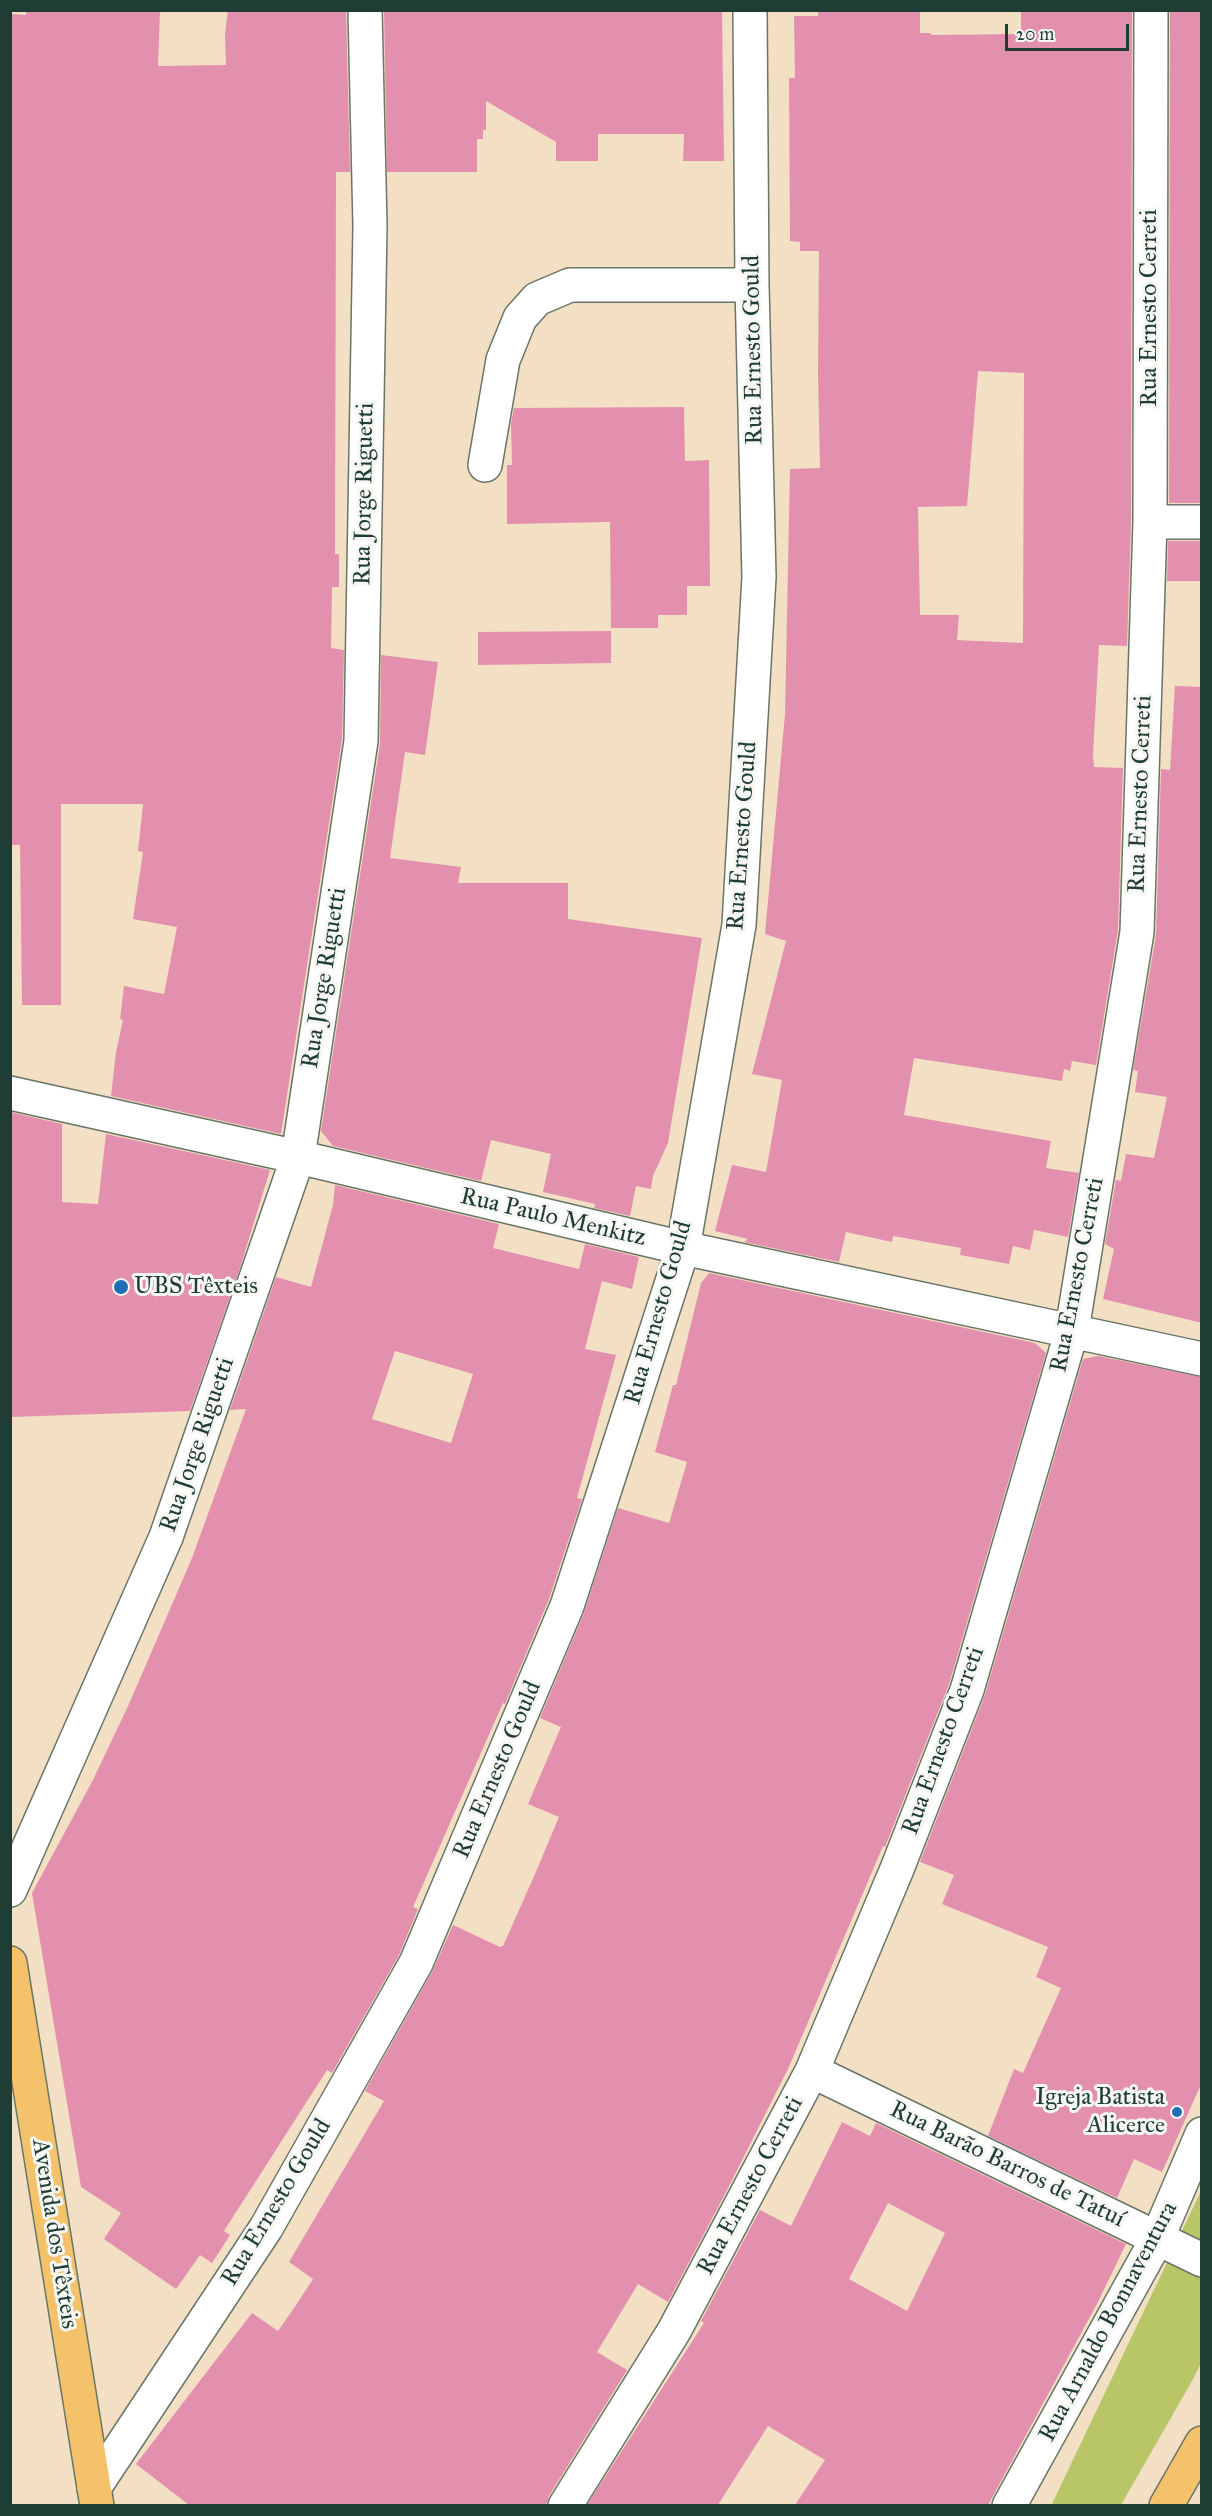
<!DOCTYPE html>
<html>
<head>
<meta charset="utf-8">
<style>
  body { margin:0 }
  #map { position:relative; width:1212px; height:2516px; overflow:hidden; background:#f2dfc4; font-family:"IM FELL Great Primer",serif }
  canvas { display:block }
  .frame { position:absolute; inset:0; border:12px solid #1f3d34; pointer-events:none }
  .scale { position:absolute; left:1005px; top:24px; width:124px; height:27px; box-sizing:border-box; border:3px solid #1f3d34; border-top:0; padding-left:8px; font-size:18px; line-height:21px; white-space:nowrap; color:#1f3d34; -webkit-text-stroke:4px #f6f6f2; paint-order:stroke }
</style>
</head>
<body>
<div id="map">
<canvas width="1212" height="2516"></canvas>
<div class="frame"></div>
<div class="scale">20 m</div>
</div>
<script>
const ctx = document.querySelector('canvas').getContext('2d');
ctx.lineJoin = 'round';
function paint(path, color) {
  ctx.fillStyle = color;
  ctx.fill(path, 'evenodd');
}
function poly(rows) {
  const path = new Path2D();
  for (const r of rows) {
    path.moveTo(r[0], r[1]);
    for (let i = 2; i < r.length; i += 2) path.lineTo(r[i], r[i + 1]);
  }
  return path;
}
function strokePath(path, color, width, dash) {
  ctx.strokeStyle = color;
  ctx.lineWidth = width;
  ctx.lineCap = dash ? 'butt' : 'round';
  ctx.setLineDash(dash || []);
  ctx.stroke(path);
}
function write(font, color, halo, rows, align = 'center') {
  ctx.font = font + ' "IM FELL Great Primer",serif';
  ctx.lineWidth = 6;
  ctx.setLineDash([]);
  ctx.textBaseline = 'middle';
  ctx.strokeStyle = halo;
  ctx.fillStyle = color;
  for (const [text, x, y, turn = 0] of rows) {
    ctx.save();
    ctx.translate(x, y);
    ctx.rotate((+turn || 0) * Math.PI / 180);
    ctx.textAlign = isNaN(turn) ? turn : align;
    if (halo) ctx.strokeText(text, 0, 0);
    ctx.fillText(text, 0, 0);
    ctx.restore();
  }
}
const green = poly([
  [1201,2191,1202,2361,1192,2381,1121,2505,1051,2506]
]);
const building = poly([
  [26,10,160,10,158,66,226,65,225,34,228,10,346,10,350,172,336,172,335,554,339,554,339,587,332,587,331,648,344,650,342,739,281,1134,111,1096,116,1052,123,1020,120,1019,124,986,164,994,177,927,133,919,143,852,138,851,143,804,61,804,61,1005,22,1005,20,845,10,845,10,14,26,15],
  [384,10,722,10,724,161,683,161,684,134,598,134,598,161,556,161,556,142,486,101,486,130,483,130,483,139,477,139,477,172,387,172],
  [920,10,920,33,931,33,931,35,1021,34,1021,10,1132,10,1131,522,1127,646,1099,645,1093,755,1094,767,1123,768,1118,930,1096,1065,1072,1061,1070,1071,1064,1069,1062,1081,914,1058,904,1115,1051,1141,1046,1168,1079,1173,1068,1237,1034,1230,1030,1250,1013,1246,1009,1264,960,1255,961,1248,893,1236,892,1242,846,1232,839,1262,744,1242,748,1239,715,1231,732,1165,766,1172,782,1080,752,1074,786,941,765,934,785,714,790,469,820,468,818,374,819,251,800,251,800,242,790,241,789,78,795,78,794,16,818,16,818,12],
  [978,371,1024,373,1023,643,957,640,959,615,920,615,918,507,967,506],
  [1170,10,1202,10,1202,503,1169,503],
  [684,407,685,461,709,460,710,586,687,586,687,615,658,615,658,628,611,628,610,522,507,524,507,465,512,465,511,423,514,408],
  [1168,541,1202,541,1202,581,1167,581],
  [611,631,611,663,478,665,478,632],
  [381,655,438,662,425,755,405,752,390,858,461,867,458,883,568,883,568,919,702,938,668,1143,653,1176,651,1189,636,1186,630,1216,594,1208,595,1204,543,1192,551,1154,491,1140,481,1181,333,1146,321,1131,380,744],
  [1175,686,1202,687,1202,1323,1103,1299,1114,1249,1105,1244,1116,1180,1121,1181,1126,1154,1154,1158,1167,1097,1135,1092,1138,1071,1133,1070,1156,935,1161,769,1170,770],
  [10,1112,62,1124,62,1202,98,1204,106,1134,270,1170,240,1268,190,1411,10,1417],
  [335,1185,499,1224,493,1248,579,1269,585,1244,639,1257,632,1289,602,1281,585,1349,616,1355,577,1498,582,1499,549,1599,505,1704,503,1703,413,1907,418,1909,399,1955,332,2073,327,2070,224,2231,230,2235,212,2263,200,2255,176,2289,104,2239,121,2213,81,2187,32,1893,93,1780,129,1704,192,1558,246,1409,230,1410,276,1277,311,1287,333,1205],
  [395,1351,473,1374,451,1443,372,1419],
  [709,1273,1035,1343,1046,1353,949,1684,885,1847,883,1846,788,2069,726,2192,668,2302,638,2284,597,2352,627,2370,549,2496,546,2505,189,2505,136,2464,252,2313,278,2331,296,2305,313,2279,289,2262,384,2101,365,2091,432,1972,453,1925,500,1947,503,1946,535,1874,559,1817,528,1804,561,1727,540,1718,584,1613,618,1508,669,1523,687,1462,655,1452,673,1385,676,1385,701,1283],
  [1098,1356,1202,1377,1202,2082,1162,2172,1134,2159,1117,2198,988,2136,1014,2069,1023,2073,1061,1988,1036,1977,1048,1947,942,1904,954,1875,920,1862,985,1695,1083,1359],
  [842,2122,870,2136,876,2123,1126,2244,1097,2304,988,2505,795,2505,825,2460,768,2426,718,2505,587,2505,704,2323,701,2321,760,2210,791,2226],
  [888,2203,945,2233,907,2311,849,2279]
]);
const minor = poly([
  [485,465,503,360,520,318,537,299,570,285,752,285],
  [1150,522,1202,522],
  [10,1093,298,1157,683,1248,1202,1359],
  [10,1890,166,1537,298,1157,361,741,370,226,365,10],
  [812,2071,1202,2260],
  [94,2488,266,2228,416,1963,567,1606,683,1248,739,925,759,577,752,285,750,10],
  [565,2506,674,2331,812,2071,897,1869,967,1690,1072,1330,1137,932,1150,522,1151,10],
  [1009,2506,1157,2239,1202,2134]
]);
const major = poly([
  [10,1963,97,2506],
  [1166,2506,1202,2443]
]);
const markers = [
  [121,1287,8,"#1f6fb2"],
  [1177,2112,6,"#1f6fb2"]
];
const streetNames = [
  ["Rua Ernesto Cerreti",1150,308,-90],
  ["Rua Ernesto Gould",754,350,-91],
  ["Rua Jorge Riguetti",365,494,-89],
  ["Rua Ernesto Cerreti",1141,794,-88],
  ["Rua Ernesto Gould",743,836,-86],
  ["Rua Jorge Riguetti",325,978,-81],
  ["Rua Paulo Menkitz",553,1218,13],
  ["Rua Ernesto Cerreti",1078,1275,-79],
  ["Rua Ernesto Gould",659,1313,-74],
  ["Rua Jorge Riguetti",198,1445,-71],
  ["Rua Ernesto Cerreti",944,1741,-70],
  ["Rua Ernesto Gould",498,1770,-67],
  ["Rua Barão Barros de Tatuí",1007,2165,26],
  ["Rua Ernesto Cerreti",751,2186,-62],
  ["Rua Ernesto Gould",277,2203,-59],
  ["Avenida dos Têxteis",54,2234,81],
  ["Rua Arnaldo Bonnaventura",1109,2322,-62]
];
const poiNames = [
  ["UBS Têxteis",134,1287],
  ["Igreja Batista",1165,2098,"right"],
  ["Alicerce",1165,2126,"right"]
];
paint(green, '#b8c668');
paint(building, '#e390ae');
strokePath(minor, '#697666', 36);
strokePath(major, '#697666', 36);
strokePath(minor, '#fff', 33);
strokePath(major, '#f3c26a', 33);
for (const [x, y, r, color] of markers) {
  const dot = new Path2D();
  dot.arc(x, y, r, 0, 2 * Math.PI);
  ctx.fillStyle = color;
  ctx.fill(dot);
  strokePath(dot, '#f6f6f2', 2);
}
write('24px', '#1f3d34', '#f6f6f2', streetNames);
write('24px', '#1f3d34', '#f6f6f2', poiNames, 'left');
</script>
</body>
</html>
